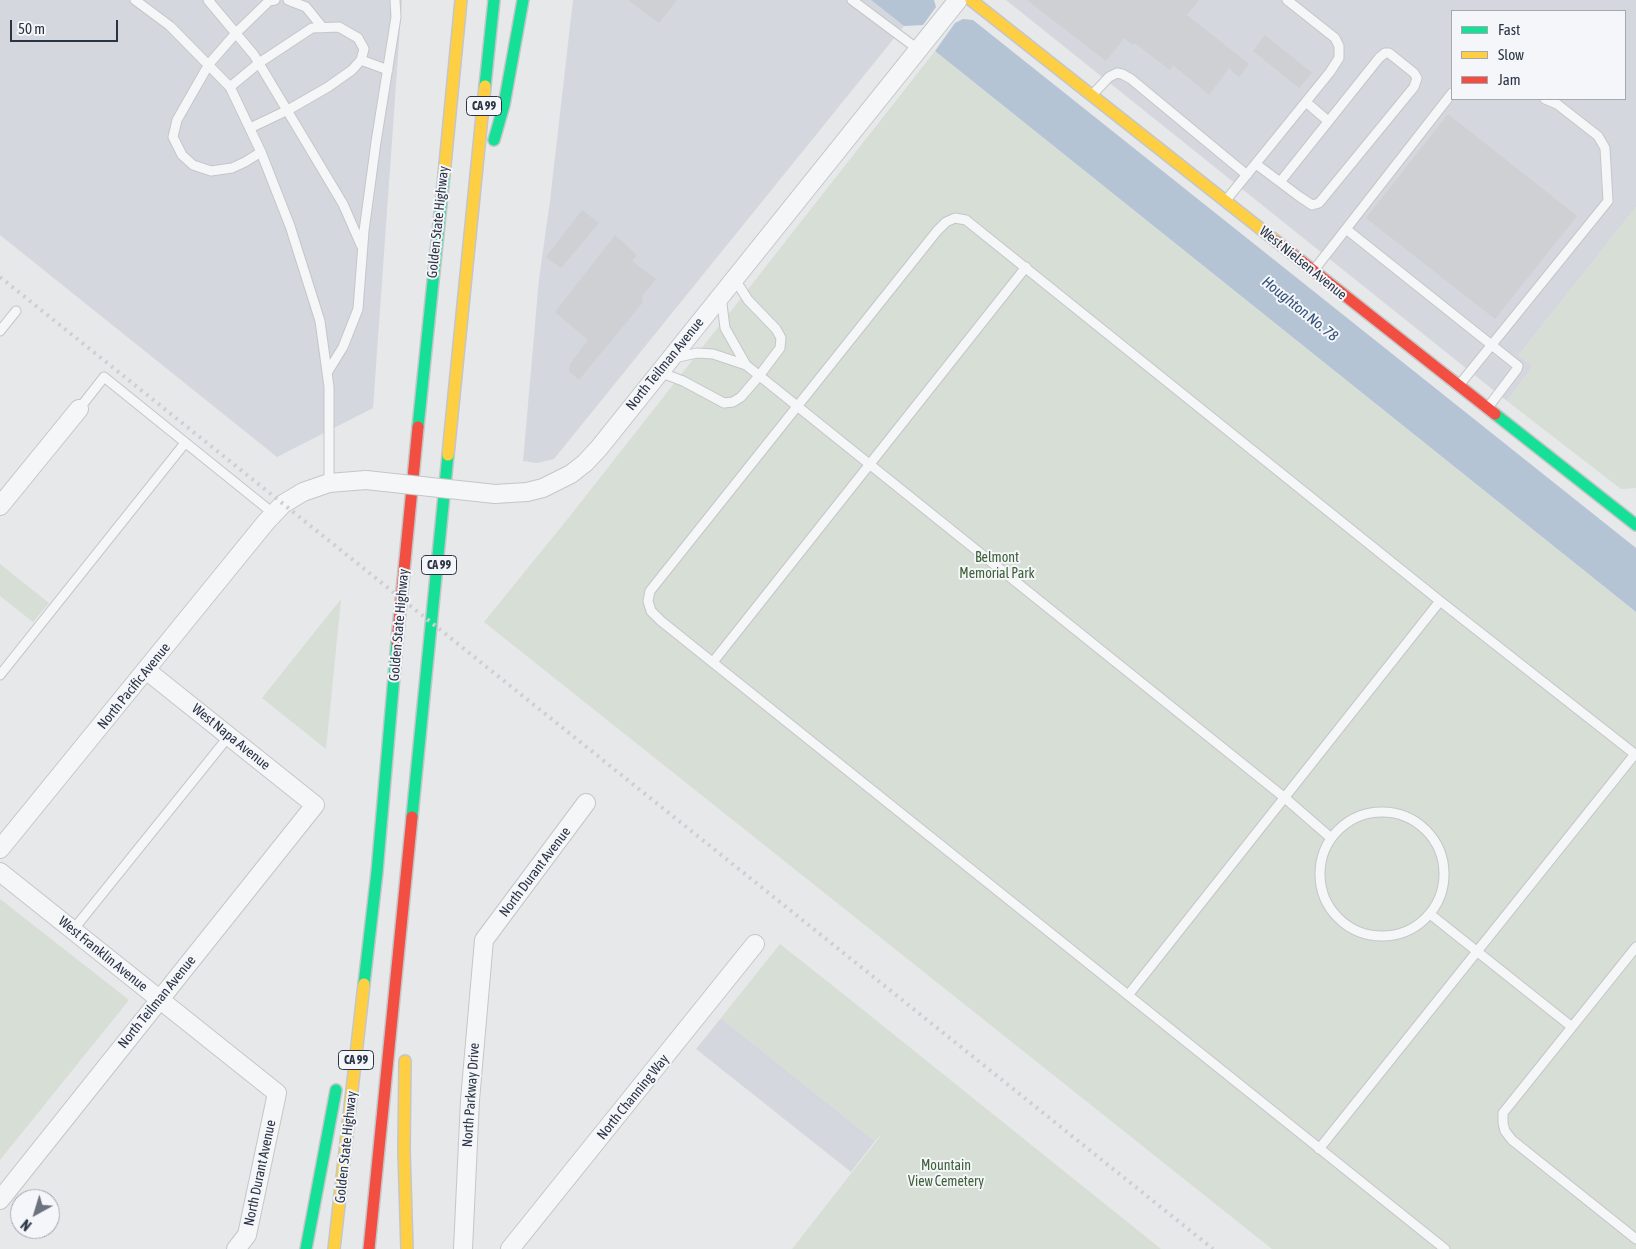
<!DOCTYPE html>
<html>
<head>
<meta charset="utf-8">
<style>
  body { margin:0 }
  #map { position:relative; width:1636px; height:1249px; overflow:hidden; background:#e6e8ea; font-family:"Asap Condensed",sans-serif }
  canvas { display:block }
  .legend { position:absolute; left:1451px; top:10px; width:175px; height:90px; box-sizing:border-box; background:#f4f6f9; border:1px solid #a4a8b1; margin:0; padding:6px 9px; list-style:none; font-size:15px; color:#2b3445 }
  .legend li { display:flex; align-items:center; gap:10px; height:25px }
  .legend b { width:25px; border:1px solid #a4a8b1 }
  .north { position:absolute; left:10px; top:1189px; width:50px; height:50px; box-sizing:border-box; background:#f4f6f9; border:1px solid #a4a8b1; border-radius:50%; rotate:219deg; font-size:14px; font-weight:700; line-height:20px; text-align:center; color:#2b3445 }
  .north::after { content:''; display:block; margin:auto; width:18px; height:22px; background:#6c737f; clip-path:polygon(50% 0,100% 100%,50% 72%,0 100%) }
  .scale { position:absolute; left:10px; top:20px; width:108px; height:22px; box-sizing:border-box; border:2px solid #2b3445; border-top:0; padding-left:6px; font-size:15px; line-height:18px; white-space:nowrap; color:#2b3445; -webkit-text-stroke:4px #f4f6f9; paint-order:stroke }
</style>
</head>
<body>
<div id="map">
<canvas width="1636" height="1249"></canvas>
<ul class="legend">
<li><b style="height:6px;background:#16e098"></b>Fast</li>
<li><b style="height:6px;background:#ffcf43"></b>Slow</li>
<li><b style="height:6px;background:#f24e42"></b>Jam</li>
</ul>
<div class="north">N</div>
<div class="scale">50 m</div>
</div>
<script>
const ctx = document.querySelector('canvas').getContext('2d');
ctx.lineJoin = 'round';
function paint(path, color) {
  ctx.fillStyle = color;
  ctx.fill(path, 'evenodd');
}
function poly(rows) {
  const path = new Path2D();
  for (const r of rows) {
    if (r.length === 3) {
      path.moveTo(r[0] + r[2], r[1]);
      path.arc(r[0], r[1], r[2], 0, 2 * Math.PI);
      continue;
    }
    path.moveTo(r[0], r[1]);
    for (let i = 2; i < r.length; i += 2) path.lineTo(r[i], r[i + 1]);
  }
  return path;
}
function strokePath(path, color, width, dash) {
  ctx.strokeStyle = color;
  ctx.lineWidth = width;
  ctx.lineCap = dash ? 'butt' : 'round';
  ctx.setLineDash(dash || []);
  ctx.stroke(path);
}
function write(font, color, halo, rows, align = 'center') {
  ctx.font = font + ' "Asap Condensed",sans-serif';
  ctx.lineWidth = 4;
  ctx.setLineDash([]);
  ctx.textBaseline = 'middle';
  ctx.strokeStyle = halo;
  ctx.fillStyle = color;
  for (const [text, x, y, turn = 0] of rows) {
    ctx.save();
    ctx.translate(x, y);
    ctx.rotate((+turn || 0) * Math.PI / 180);
    ctx.textAlign = isNaN(turn) ? turn : align;
    if (halo) ctx.strokeText(text, 0, 0);
    ctx.fillText(text, 0, 0);
    ctx.restore();
  }
}
const built = poly([
  [0,0,402,0,373,408,277,457,0,235],
  [573,0,871,0,904,26,554,459,537,463,523,461,539,279,550,201],
  [1006,0,1636,0,1636,207,1519,355,1533,367,1507,401],
  [1452,11,1625,11,1625,99,1452,99],
  [721,1018,875,1141,851,1172,696,1049]
]);
const green = poly([
  [935,51,1636,612,1636,1249,1272,1249,484,622,570,516],
  [1636,207,1636,488,1621,489,1507,401,1533,367,1519,355],
  [0,564,49,603,33,622,0,596],
  [341,599,326,749,262,698],
  [0,899,129,1000,0,1160],
  [780,944,852,1001,1161,1249,792,1249,882,1134,875,1141,721,1018]
]);
const water = poly([
  [871,0,934,0,936,7,923,25,904,26],
  [963,19,973,20,1636,548,1636,612,935,51,955,23]
]);
const building = poly([
  [628,0,677,0,659,23],
  [1027,0,1199,0,1187,15,1249,64,1239,77,1229,68,1209,95,1173,65,1170,70,1135,43,1133,45,1124,38,1106,61],
  [1265,35,1312,73,1299,88,1253,51],
  [1448,114,1577,216,1495,319,1366,218],
  [582,210,599,223,561,268,546,257],
  [615,235,637,255,632,261,656,279,642,296,643,302,579,380,569,371,570,364,588,340,555,312]
]);
const lane = poly([
  [135,0,170,26,230,87,261,152,290,226,320,321,329,387,329,483],
  [208,0,254,55,343,204,361,245],
  [288,0,306,7,323,28],
  [852,0,919,50],
  [361,60,388,70],
  [230,87,259,63,312,28,339,27,358,38,364,49,361,60,352,70,328,87,288,110,250,128],
  [1094,93,1109,77,1117,73,1122,74,1131,79,1247,175],
  [1306,102,1328,121],
  [261,152,245,162,232,168,211,171,193,165,182,155,173,137,177,120,209,64,236,33,269,1,275,0],
  [1256,164,1300,197,1312,205,1319,203,1414,87,1417,78,1414,73,1389,53,1385,53,1379,58,1280,182],
  [1227,199,1330,72,1339,58,1339,46,1335,38,1287,0],
  [1346,229,1518,366,1517,369,1489,406],
  [1314,270,1452,93],
  [721,296,725,328,746,365,1285,798,1331,838],
  [0,331,16,311],
  [674,358,697,353,713,354,746,365],
  [659,372,683,381,724,403,733,402,741,397,759,376,780,348,781,338,776,329,748,300,734,278],
  [327,373,343,347,358,309,364,231,376,142,396,17,395,0],
  [1460,384,1608,201,1605,148,1598,136,1557,104,1545,99],
  [79,409,104,377,274,514],
  [713,662,1026,267],
  [0,675,185,443],
  [1382,874,62],
  [1430,914,1572,1027],
  [73,930,229,736],
  [1636,947,1503,1113,1503,1123,1505,1131,1512,1140,1636,1239],
  [1129,994,1440,601],
  [1319,1149,1635,754],
  [1445,1249,661,621,651,611,648,601,650,591,937,231,946,222,955,218,966,220,1440,601,1636,755]
]);
const street = poly([
  [495,494,527,492,543,488,571,474,585,463,599,448,958,0],
  [0,506,79,409],
  [0,849,266,522,283,504,303,492,329,483,366,480],
  [0,872,277,1093,247,1235,236,1249],
  [0,1200,315,805,146,670],
  [463,1249,470,1100,484,940,586,803],
  [510,1249,755,944]
]);
const fast = poly([
  [485,86,494,0],
  [494,140,504,105,523,0],
  [1495,414,1636,525],
  [418,427,444,175],
  [412,817,448,455],
  [364,984,377,872,397,642],
  [306,1249,336,1090]
]);
const slow = poly([
  [971,0,1276,241],
  [444,175,461,0],
  [448,455,485,86],
  [405,1061,404,1151,407,1249],
  [334,1249,364,984]
]);
const jam = poly([
  [1276,241,1495,414],
  [397,642,418,427],
  [369,1249,412,817]
]);
const rail = poly([
  [0,277,1213,1249]
]);
const streetBridge = poly([
  [366,480,495,494]
]);
const shields = [
  [484,106,35],
  [439,565,35],
  [356,1060,35]
];
const shieldNames = [
  ["CA 99",484,106],
  ["CA 99",439,565],
  ["CA 99",356,1060]
];
const streetNames = [
  ["Golden State Highway",438,222,-84],
  ["West Nielsen Avenue",1303,263,39],
  ["North Teilman Avenue",665,364,-51],
  ["Golden State Highway",399,625,-85],
  ["North Pacific Avenue",134,686,-51],
  ["West Napa Avenue",231,737,39],
  ["North Durant Avenue",535,872,-53],
  ["West Franklin Avenue",103,954,39],
  ["North Teilman Avenue",157,1002,-51],
  ["North Parkway Drive",471,1095,-86],
  ["North Channing Way",633,1097,-51],
  ["Golden State Highway",346,1147,-84],
  ["North Durant Avenue",260,1173,-78]
];
const parkNames = [
  ["Belmont",997,558],
  ["Memorial Park",997,574],
  ["Mountain",946,1166],
  ["View Cemetery",946,1182]
];
const waterNames = [
  ["Houghton No. 78",1300,309,39]
];
paint(built, '#d4d7dd');
paint(green, '#d6ded6');
paint(water, '#b4c4d5');
paint(building, '#ced0d3');
strokePath(lane, '#c4c6c8', 11);
strokePath(street, '#c4c6c8', 20);
strokePath(fast, '#c4c6c8', 14);
strokePath(slow, '#c4c6c8', 14);
strokePath(jam, '#c4c6c8', 14);
strokePath(lane, '#f5f6f7', 9);
strokePath(street, '#f5f6f7', 18);
strokePath(fast, '#16e098', 11);
strokePath(slow, '#ffcf43', 11);
strokePath(jam, '#f24e42', 11);
strokePath(rail, '#cecfd2', 4, [2.5, 5]);
strokePath(streetBridge, '#c4c6c8', 20, []);
strokePath(streetBridge, '#f5f6f7', 18);
for (const [x, y, w] of shields) {
  const box = new Path2D();
  box.roundRect(x - w / 2, y - 9.5, w, 19, 4);
  ctx.fillStyle = '#f4f6f9';
  ctx.fill(box);
  strokePath(box, '#2b3445', 1);
}
write('bold 12px', '#2b3445', null, shieldNames);
write('14px', '#2b3445', '#f4f6f9', streetNames);
write('14px', '#3f6138', '#f4f6f9', parkNames);
write('italic 15px', '#34527a', '#f4f6f9', waterNames);
</script>
</body>
</html>
